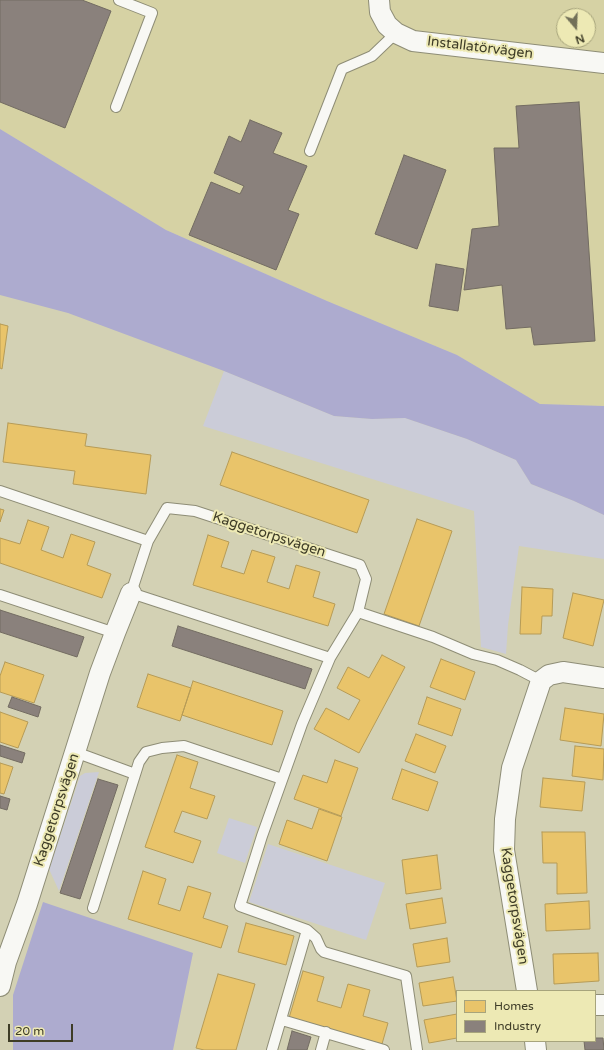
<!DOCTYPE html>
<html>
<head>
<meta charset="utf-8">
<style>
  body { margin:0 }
  #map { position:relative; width:604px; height:1050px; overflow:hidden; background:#d3d1b4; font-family:"Varela Round",sans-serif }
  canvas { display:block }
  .legend { position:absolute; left:456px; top:990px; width:140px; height:52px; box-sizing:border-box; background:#ede9b4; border:1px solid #a7a47c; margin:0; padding:5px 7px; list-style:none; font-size:12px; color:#3e3c27 }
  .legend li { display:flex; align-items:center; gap:8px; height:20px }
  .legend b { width:20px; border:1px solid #a7a47c }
  .north { position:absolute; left:556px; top:8px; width:40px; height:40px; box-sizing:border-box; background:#ede9b4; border:1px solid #a7a47c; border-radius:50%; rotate:161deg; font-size:11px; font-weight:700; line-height:16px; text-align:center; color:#3e3c27 }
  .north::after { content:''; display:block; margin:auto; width:14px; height:18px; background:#727058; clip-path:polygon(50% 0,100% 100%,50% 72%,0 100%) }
  .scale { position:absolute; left:8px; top:1024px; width:65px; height:18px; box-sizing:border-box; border:2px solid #3e3c27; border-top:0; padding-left:5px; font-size:12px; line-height:14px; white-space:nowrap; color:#3e3c27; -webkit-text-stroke:3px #ede9b4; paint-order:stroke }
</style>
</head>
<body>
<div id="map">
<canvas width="604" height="1050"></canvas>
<ul class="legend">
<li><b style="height:11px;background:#e9c46a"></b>Homes</li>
<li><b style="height:11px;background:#8a817c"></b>Industry</li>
</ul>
<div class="north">N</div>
<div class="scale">20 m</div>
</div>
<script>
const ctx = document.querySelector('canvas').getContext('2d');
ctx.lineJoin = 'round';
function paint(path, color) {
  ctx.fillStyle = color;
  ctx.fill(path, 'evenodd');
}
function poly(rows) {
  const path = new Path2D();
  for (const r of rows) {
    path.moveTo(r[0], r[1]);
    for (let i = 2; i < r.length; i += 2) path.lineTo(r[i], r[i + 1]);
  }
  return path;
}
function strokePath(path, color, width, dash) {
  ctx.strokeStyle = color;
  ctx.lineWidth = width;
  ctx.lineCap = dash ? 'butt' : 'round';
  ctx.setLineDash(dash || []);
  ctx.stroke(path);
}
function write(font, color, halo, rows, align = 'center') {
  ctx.font = font + ' "Varela Round",sans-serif';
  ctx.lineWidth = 4;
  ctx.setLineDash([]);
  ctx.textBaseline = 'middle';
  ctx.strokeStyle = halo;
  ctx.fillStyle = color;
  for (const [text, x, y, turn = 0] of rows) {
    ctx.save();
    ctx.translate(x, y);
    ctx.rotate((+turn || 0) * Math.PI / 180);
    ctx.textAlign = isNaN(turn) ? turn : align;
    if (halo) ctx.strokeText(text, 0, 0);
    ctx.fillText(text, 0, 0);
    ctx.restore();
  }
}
const built = poly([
  [0,0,604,0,604,406,540,404,457,355,327,301,166,230,0,129],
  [564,16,588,16,588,40,564,40]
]);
const green = poly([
  [224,371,334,416,372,419,405,418,467,439,516,460,531,484,574,501,604,515,604,559,519,546,508,625,506,654,481,647,474,511,203,426],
  [99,772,59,891,49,869,80,776,85,773],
  [229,818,257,827,245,863,217,853],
  [268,844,385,883,366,940,249,902]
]);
const forest = poly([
  [0,129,166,230,327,301,457,355,540,404,604,406,604,515,574,501,531,484,516,460,467,439,405,418,372,419,334,416,224,371,68,313,0,295],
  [43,902,193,953,173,1050,13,1050,13,995]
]);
const homes = poly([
  [0,324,8,326,2,369,0,368,0,324],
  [8,423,87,434,85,446,151,455,146,494,73,484,75,471,3,462,8,423],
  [232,452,369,500,357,533,220,485,232,452],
  [0,509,4,510,0,522,0,509],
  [417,519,452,531,419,626,384,614,417,519],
  [28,520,49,527,41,550,63,558,71,534,95,542,87,565,111,574,102,598,0,563,0,538,20,544,28,520],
  [208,535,229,542,221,567,244,574,252,550,275,557,267,582,289,589,296,565,320,572,313,597,335,604,328,626,193,585,208,535],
  [522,587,553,589,552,616,542,616,541,634,520,634,522,587],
  [573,593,604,600,593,646,563,638,573,593],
  [382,655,405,667,359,753,314,729,326,708,349,720,360,700,337,688,348,667,369,678,382,655],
  [441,659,475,672,465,700,430,687,441,659],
  [5,662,44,675,34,703,0,692,0,676,5,662],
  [148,674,191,688,180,721,137,707,148,674],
  [193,681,283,711,272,745,182,715,193,681],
  [427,697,461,709,452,736,418,724,427,697],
  [565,708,604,714,601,746,560,740,565,708],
  [0,712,28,722,18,748,0,742,0,712],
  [416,734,446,746,435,773,405,761,416,734],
  [575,746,604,749,603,780,572,776,575,746],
  [177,755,198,762,190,788,215,796,207,819,182,811,174,832,201,841,193,863,145,847,177,755],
  [335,760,358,768,341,816,294,799,303,775,327,783,335,760],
  [0,763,13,767,4,794,0,793,0,763],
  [402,769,438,782,428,811,392,799,402,769],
  [543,778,585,782,582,811,540,807,543,778],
  [319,809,342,817,327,861,279,844,287,820,312,829,319,809],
  [542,832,585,832,587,893,557,894,557,863,543,863,542,832],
  [437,855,441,889,406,894,402,860,437,855],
  [143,871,166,879,158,904,180,911,188,886,211,893,203,918,228,926,221,948,128,919,143,871],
  [442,898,446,923,410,929,406,904,442,898],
  [589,901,590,929,546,931,545,904,589,901],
  [246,923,294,936,286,965,238,952,246,923],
  [447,938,450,962,417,967,413,944,447,938],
  [598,953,599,981,554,984,553,954,598,953],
  [303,971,324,977,317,1001,341,1008,348,984,370,990,363,1016,388,1023,382,1044,289,1018,303,971],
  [218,974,255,984,236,1050,204,1050,196,1048,218,974],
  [453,977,457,1001,423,1006,419,983,453,977],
  [457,1014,457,1038,429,1043,424,1020,457,1014]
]);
const industry = poly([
  [0,0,82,0,111,11,65,128,0,102,0,0],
  [579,102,595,341,534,345,531,327,506,329,502,285,464,290,472,229,499,226,494,148,519,148,516,106,579,102],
  [250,120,282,133,273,153,307,166,288,210,299,214,276,270,189,235,211,182,240,194,244,186,214,173,229,136,241,142,250,120],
  [404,155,446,170,417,249,375,234,404,155],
  [436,264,464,269,458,311,429,306,436,264],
  [0,610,84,637,77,657,0,632,0,610],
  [178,626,312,669,305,689,172,646,178,626],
  [12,697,41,707,38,717,8,707,12,697],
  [0,745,25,753,22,763,0,756,0,745],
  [98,779,118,785,80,899,60,893,98,779],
  [0,796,10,799,7,810,0,808,0,796],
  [292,1031,311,1037,307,1050,287,1050,292,1031],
  [595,1038,603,1038,604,1050,585,1050,584,1041,595,1041,595,1038]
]);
const lane = poly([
  [116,107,152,13,119,0],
  [310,151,342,69,372,56,396,33],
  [0,491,148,541],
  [0,595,115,633],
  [358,612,433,637,473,654,497,660,520,670,541,681],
  [75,752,135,774],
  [93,908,139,762,146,752,162,748,184,746,282,779],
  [307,930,316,938,321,949,324,952,406,976,417,1050],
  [282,1020,384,1050],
  [272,1050,307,930,240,906,262,836,302,724,330,658,358,612,366,579,360,565,195,511,167,508,148,541,131,593,330,658],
  [321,1050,326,1032]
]);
const street = poly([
  [379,0,380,12,387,25,396,33,413,41,604,63],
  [0,986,6,962,27,904,100,673,115,633,131,593],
  [527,991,504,850,505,819,512,768,541,681,549,675,563,672,604,678],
  [595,1005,604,1005],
  [535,1041,536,1050]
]);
const streetNames = [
  ["Installatörvägen",480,48,7],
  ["Kaggetorpsvägen",269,535,18],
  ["Kaggetorpsvägen",57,810,-72],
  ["Kaggetorpsvägen",514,906,81]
];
paint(built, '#d6d2a4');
paint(green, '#cbccd8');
paint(forest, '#adabcf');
paint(homes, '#e9c46a');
strokePath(homes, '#b69b56', 1);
paint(industry, '#8a817c');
strokePath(industry, '#736c62', 1);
strokePath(lane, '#8e8d76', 12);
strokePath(street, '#8e8d76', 22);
strokePath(lane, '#f8f8f4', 10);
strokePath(street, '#f8f8f4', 20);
write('14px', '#3e3c27', '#ede9b4', streetNames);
</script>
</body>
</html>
